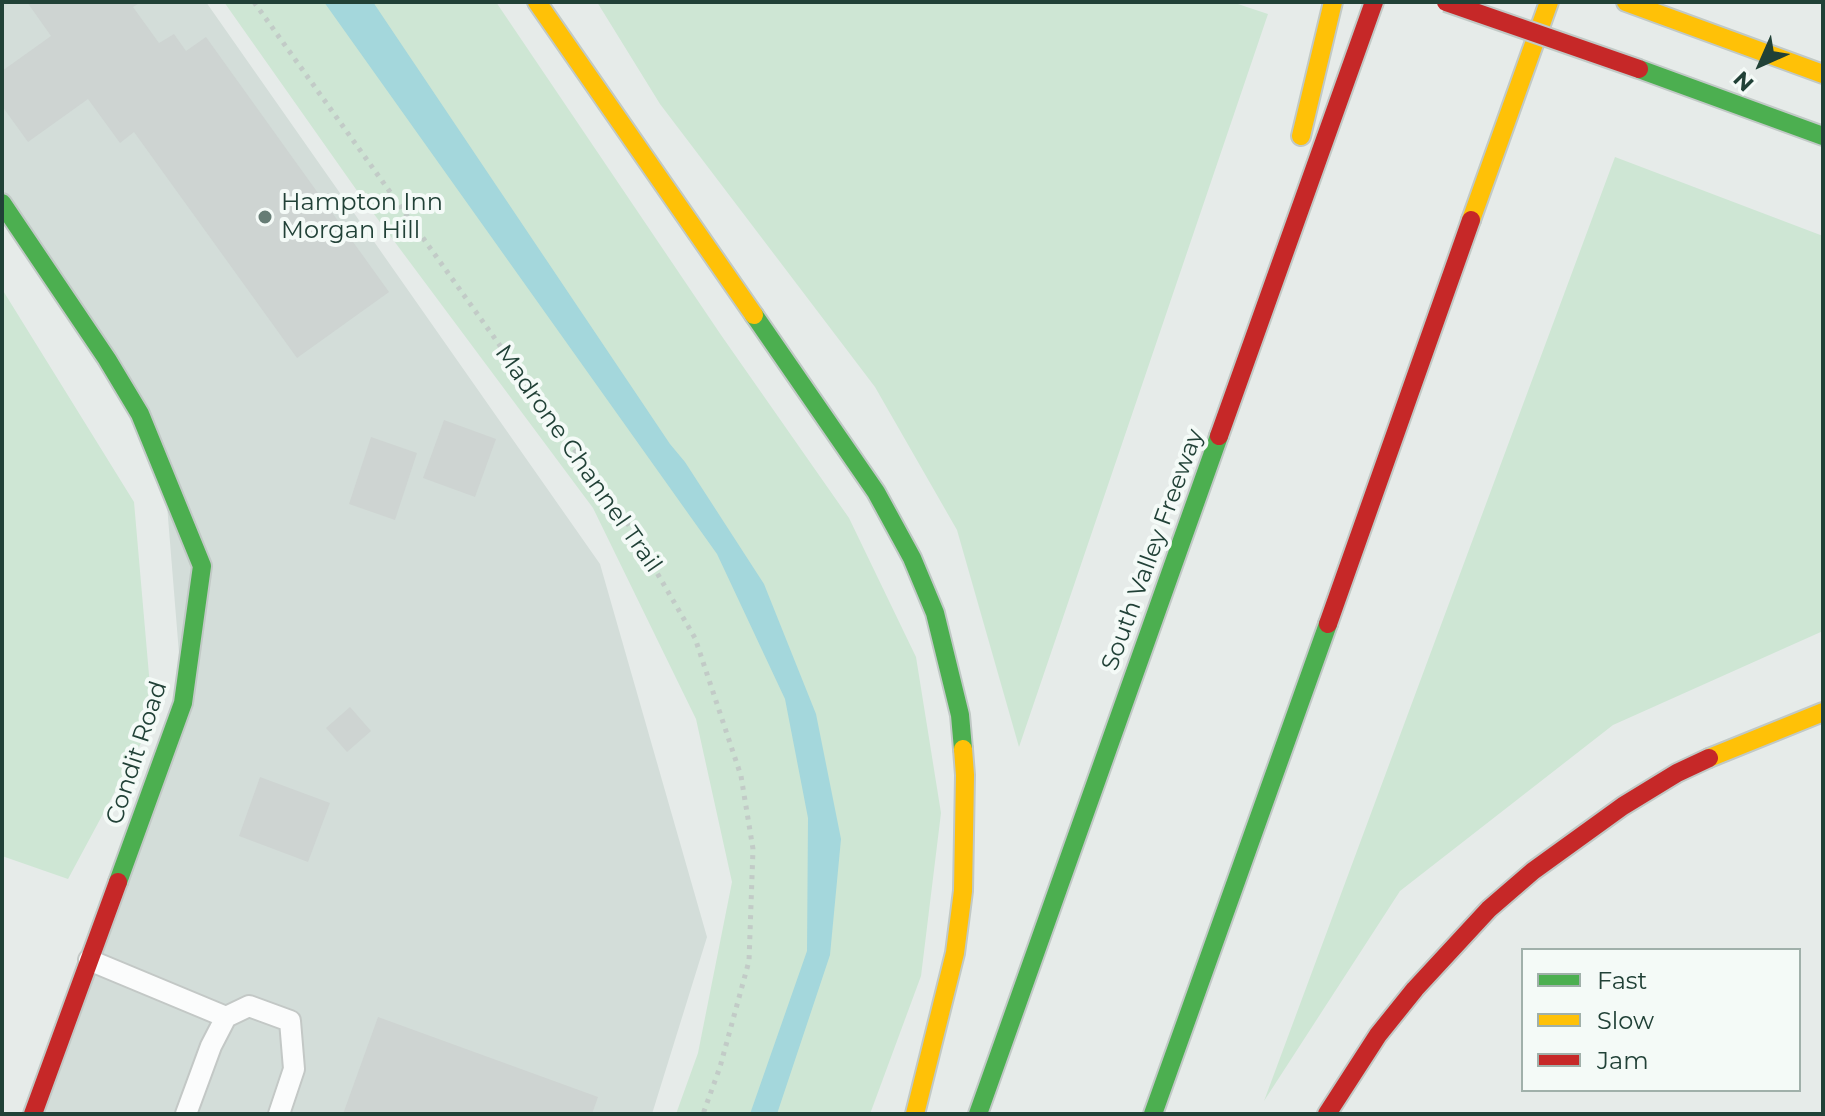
<!DOCTYPE html>
<html>
<head>
<meta charset="utf-8">
<style>
  body { margin:0 }
  #map { position:relative; width:1825px; height:1116px; overflow:hidden; background:#e6ebe9; font-family:Montserrat,sans-serif }
  canvas { display:block }
  .frame { position:absolute; inset:0; border:4px solid #214137; pointer-events:none }
  .legend { position:absolute; left:1521px; top:948px; width:280px; height:144px; box-sizing:border-box; background:#f4faf7; border:2px solid #a0b0aa; margin:0; padding:10px 14px; list-style:none; font-size:24px; color:#214137 }
  .legend li { display:flex; align-items:center; gap:16px; height:40px }
  .legend b { width:40px; border:2px solid #a0b0aa }
  .north { position:absolute; left:1721px; top:24px; width:80px; height:80px; -webkit-text-stroke:6px #f4faf7; paint-order:stroke; rotate:225deg; font-size:22px; font-weight:700; line-height:32px; text-align:center; color:#214137 }
  .north::after { content:''; display:block; margin:auto; width:28px; height:36px; background:#214137; clip-path:polygon(50% 0,100% 100%,50% 72%,0 100%) }
</style>
</head>
<body>
<div id="map">
<canvas width="1825" height="1116"></canvas>
<div class="frame"></div>
<ul class="legend">
<li><b style="height:10px;background:#4caf50"></b>Fast</li>
<li><b style="height:10px;background:#ffc107"></b>Slow</li>
<li><b style="height:10px;background:#c62828"></b>Jam</li>
</ul>
<div class="north">N</div>
</div>
<script>
const ctx = document.querySelector('canvas').getContext('2d');
ctx.lineJoin = 'round';
function paint(path, color) {
  ctx.fillStyle = color;
  ctx.fill(path, 'evenodd');
}
function poly(rows) {
  const path = new Path2D();
  for (const r of rows) {
    path.moveTo(r[0], r[1]);
    for (let i = 2; i < r.length; i += 2) path.lineTo(r[i], r[i + 1]);
  }
  return path;
}
function strokePath(path, color, width, dash) {
  ctx.strokeStyle = color;
  ctx.lineWidth = width;
  ctx.lineCap = dash ? 'butt' : 'round';
  ctx.setLineDash(dash || []);
  ctx.stroke(path);
}
function write(font, color, halo, rows, align = 'center') {
  ctx.font = font + ' Montserrat,sans-serif';
  ctx.lineWidth = 8;
  ctx.setLineDash([]);
  ctx.textBaseline = 'middle';
  ctx.strokeStyle = halo;
  ctx.fillStyle = color;
  for (const [text, x, y, turn = 0] of rows) {
    ctx.save();
    ctx.translate(x, y);
    ctx.rotate((+turn || 0) * Math.PI / 180);
    ctx.textAlign = isNaN(turn) ? turn : align;
    if (halo) ctx.strokeText(text, 0, 0);
    ctx.fillText(text, 0, 0);
    ctx.restore();
  }
}
const built = poly([
  [2,2,206,2,600,564,707,937,652,1114,41,1114,183,703,164,468,2,215]
]);
const green = poly([
  [224,2,496,2,721,335,849,518,916,657,941,813,921,976,870,1114,676,1114,698,1053,732,882,696,719,593,508,365,202],
  [597,2,1232,2,1268,14,1019,747,957,530,875,387,660,104],
  [1615,157,1823,236,1823,631,1613,725,1400,891,1264,1101],
  [2,289,134,502,153,721,68,879,2,856]
]);
const water = poly([
  [324,2,373,2,670,444,685,462,764,584,816,714,841,839,830,955,777,1114,750,1114,807,951,808,818,785,699,717,554]
]);
const building = poly([
  [27,2,141,2,133,7,159,43,174,34,186,51,206,37,389,292,297,358,134,132,120,143,88,99,28,142,2,106,2,71,51,36],
  [444,420,496,439,475,497,423,478],
  [371,437,417,453,395,520,349,504],
  [350,707,371,731,347,752,326,728],
  [260,777,330,803,308,862,239,836],
  [378,1017,598,1097,592,1114,343,1114]
]);
const path = poly([
  [254,2,632,530,695,638,741,776,753,849,749,961,720,1067,703,1114]
]);
const lane = poly([
  [89,960,226,1017],
  [186,1114,211,1046,226,1017,249,1006,290,1021,294,1069,279,1114]
]);
const fast = poly([
  [1639,69,1823,136],
  [2,203,107,359,140,414,202,566,183,703,118,882],
  [754,315,876,492,912,558,935,613,960,715,963,749],
  [978,1114,1219,436],
  [1153,1114,1328,624]
]);
const slow = poly([
  [537,2,754,315],
  [1626,2,1823,74],
  [1301,136,1333,2],
  [1471,220,1549,2],
  [1709,758,1823,712],
  [915,1114,955,953,963,891,965,775,963,749]
]);
const jam = poly([
  [1219,436,1374,2],
  [1328,624,1471,220],
  [33,1114,118,882],
  [1327,1114,1378,1035,1415,989,1489,909,1533,871,1623,806,1677,773,1709,758]
]);
const jamBridge = poly([
  [1446,2,1639,69]
]);
const markers = [
  [265,217,8,"#667c75"]
];
const poiNames = [
  ["Hampton Inn",281,203],
  ["Morgan Hill",281,231]
];
const streetNames = [
  ["Madrone Channel Trail",578,459,55],
  ["South Valley Freeway",1153,550,-70],
  ["Condit Road",137,753,-72]
];
paint(built, '#d3ddd9');
paint(green, '#cee6d4');
paint(water, '#a4d7dc');
paint(building, '#ced4d2');
strokePath(lane, '#c3c8c6', 24);
strokePath(fast, '#c1c9c6', 22);
strokePath(slow, '#c1c9c6', 22);
strokePath(jam, '#c1c9c6', 22);
strokePath(path, '#c2cbc7', 5, [4, 6]);
strokePath(lane, '#fbfcfc', 20);
strokePath(fast, '#4caf50', 18);
strokePath(slow, '#ffc107', 18);
strokePath(jam, '#c62828', 18);
strokePath(jamBridge, '#c1c9c6', 22, []);
strokePath(jamBridge, '#c62828', 18);
for (const [x, y, r, color] of markers) {
  const dot = new Path2D();
  dot.arc(x, y, r, 0, 2 * Math.PI);
  ctx.fillStyle = color;
  ctx.fill(dot);
  strokePath(dot, '#f4faf7', 3);
}
write('24px', '#214137', '#f4faf7', poiNames, 'left');
write('24px', '#214137', '#f4faf7', streetNames);
</script>
</body>
</html>
